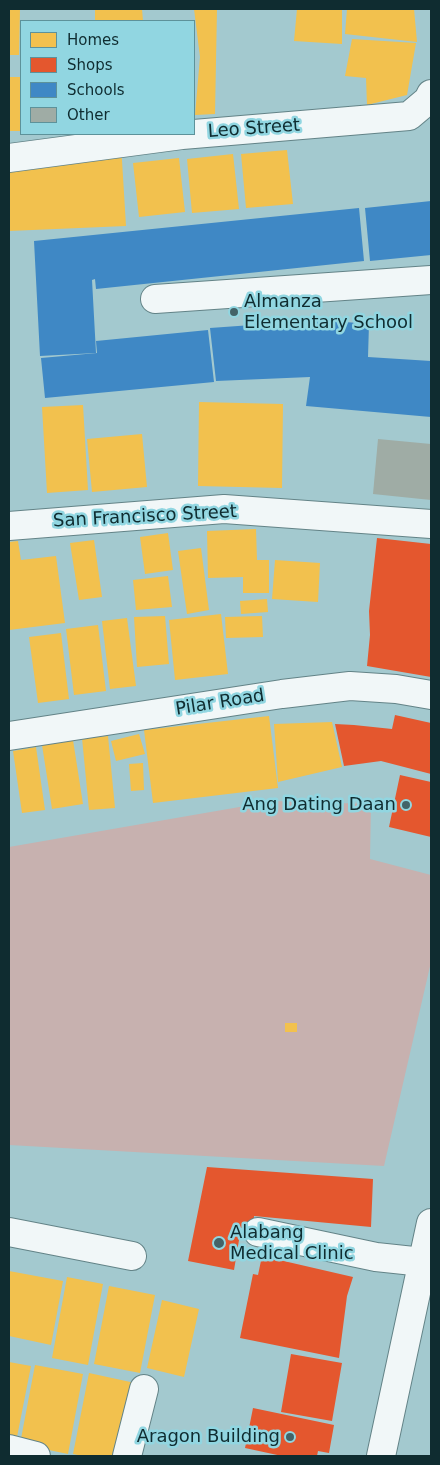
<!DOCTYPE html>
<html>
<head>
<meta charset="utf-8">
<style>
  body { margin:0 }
  #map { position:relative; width:440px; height:1465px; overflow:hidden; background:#a3c9cf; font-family:"DejaVu Sans",sans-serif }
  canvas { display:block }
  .frame { position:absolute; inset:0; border:10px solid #0f2c30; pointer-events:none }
  .legend { position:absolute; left:20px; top:20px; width:175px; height:115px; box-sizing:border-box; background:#91d6e1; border:1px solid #5d929a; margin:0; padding:6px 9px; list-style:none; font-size:15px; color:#0f2c30 }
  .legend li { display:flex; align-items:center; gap:10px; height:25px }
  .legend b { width:25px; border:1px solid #5d929a }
</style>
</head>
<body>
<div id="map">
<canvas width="440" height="1465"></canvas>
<div class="frame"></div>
<ul class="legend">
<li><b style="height:14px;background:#f2c14e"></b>Homes</li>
<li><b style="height:14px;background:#e4572e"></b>Shops</li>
<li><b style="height:14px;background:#3f88c5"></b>Schools</li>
<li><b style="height:14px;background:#9faca5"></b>Other</li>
</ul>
</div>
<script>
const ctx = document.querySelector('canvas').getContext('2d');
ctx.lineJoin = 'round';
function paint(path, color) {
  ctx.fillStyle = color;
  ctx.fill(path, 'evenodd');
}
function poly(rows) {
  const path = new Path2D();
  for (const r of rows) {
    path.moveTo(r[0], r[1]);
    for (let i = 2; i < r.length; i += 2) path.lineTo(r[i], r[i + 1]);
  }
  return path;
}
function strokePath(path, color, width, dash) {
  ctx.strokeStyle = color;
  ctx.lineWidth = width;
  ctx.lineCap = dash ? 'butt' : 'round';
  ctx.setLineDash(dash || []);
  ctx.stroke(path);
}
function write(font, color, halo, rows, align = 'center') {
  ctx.font = font + ' "DejaVu Sans",sans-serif';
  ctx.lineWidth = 5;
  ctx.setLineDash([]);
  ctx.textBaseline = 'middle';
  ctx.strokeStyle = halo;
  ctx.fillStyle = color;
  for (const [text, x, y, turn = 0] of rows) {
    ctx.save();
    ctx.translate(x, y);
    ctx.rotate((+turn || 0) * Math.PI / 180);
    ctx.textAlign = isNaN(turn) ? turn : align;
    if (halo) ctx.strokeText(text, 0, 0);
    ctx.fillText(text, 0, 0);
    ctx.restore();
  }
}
const green = poly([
  [274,801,371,804,370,859,431,875,431,962,384,1166,9,1145,9,847]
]);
const homes = poly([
  [9,9,20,9,19,55,9,55],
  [95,9,142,9,143,21,95,21],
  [194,9,217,9,215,114,195,115,200,57],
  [297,9,342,9,342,44,294,41],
  [347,9,414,9,417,42,345,34],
  [352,39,416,43,407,95,367,105,366,78,345,76],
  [9,77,21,77,21,131,9,131],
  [121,144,126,226,9,231,9,158],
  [287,150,293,204,246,208,241,154],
  [233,154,239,209,192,213,187,159],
  [179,158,185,212,139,217,133,163],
  [199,402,283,404,282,488,198,486],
  [83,405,88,490,47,493,42,407],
  [142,434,147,487,92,492,87,439],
  [256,529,257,560,269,560,269,593,243,593,243,577,208,578,207,531],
  [168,533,173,570,145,574,140,537],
  [94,540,102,597,79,600,70,543],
  [18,541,21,560,56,556,65,623,9,630,9,542],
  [201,548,209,610,187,614,178,551],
  [275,560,320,563,318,602,272,599],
  [168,576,172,607,136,610,133,580],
  [267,599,268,612,241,614,240,601],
  [221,614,228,674,175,680,169,620],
  [165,616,169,664,137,667,134,617],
  [262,616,263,637,226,638,225,617],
  [127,618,136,686,110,689,102,621],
  [98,625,106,691,74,695,66,629],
  [61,633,69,699,38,703,29,637],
  [269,716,278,788,153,803,144,730],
  [332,722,342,767,278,782,274,724],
  [139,734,145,754,116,761,111,741],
  [108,736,115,808,89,810,82,738],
  [73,740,83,804,52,809,42,745],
  [36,747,45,810,22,813,13,751],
  [143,763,144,790,131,791,129,764],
  [285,1023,297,1023,297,1032,285,1032],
  [9,1271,63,1281,51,1345,9,1336],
  [67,1277,103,1284,88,1365,52,1358],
  [109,1286,155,1295,140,1373,94,1364],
  [162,1300,199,1309,184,1377,147,1368],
  [9,1362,31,1366,17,1437,9,1436],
  [35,1365,83,1374,68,1454,20,1444],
  [89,1373,135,1383,121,1456,83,1456,73,1454]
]);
const shops = poly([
  [377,538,431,544,431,677,367,666,370,635,369,611],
  [395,715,431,723,431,774,381,761,344,766,335,724,354,725,392,729],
  [400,775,431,782,431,837,389,827],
  [207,1167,373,1179,371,1227,254,1216,254,1221,246,1227,241,1228,234,1270,188,1261],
  [262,1256,353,1277,347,1296,339,1358,240,1338,253,1274,258,1275],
  [291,1354,342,1363,332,1421,281,1412],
  [253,1408,334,1425,329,1453,318,1451,317,1456,282,1456,245,1448]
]);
const schools = poly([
  [431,201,431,255,370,261,365,208],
  [359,208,364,261,96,289,95,279,92,280,96,353,40,356,34,241],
  [322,320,369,324,368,357,431,361,431,417,306,406,310,377,216,381,210,328],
  [208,330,214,382,45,398,41,358,97,353,96,341]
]);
const building = poly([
  [378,439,431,444,431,500,373,494]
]);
const minor = poly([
  [9,158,182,135,409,116,428,100,431,94],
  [155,299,431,280],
  [9,526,224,509,431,524],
  [9,736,282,694,350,686,396,689,431,695],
  [9,1232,132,1256],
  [258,1232,376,1257,423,1262],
  [9,1449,36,1456],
  [127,1456,144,1389]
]);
const highway = poly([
  [381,1456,431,1223]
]);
const markers = [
  [234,312,5,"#436368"],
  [406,805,5,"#436368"],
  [219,1243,6,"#436368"],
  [290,1437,5,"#436368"]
];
const streetNames = [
  ["Leo Street",254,129,-4],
  ["San Francisco Street",145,517,-3],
  ["Pilar Road",220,703,-9]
];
const poiNames = [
  ["Almanza",244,302],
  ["Elementary School",244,323],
  ["Ang Dating Daan",396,805,"right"],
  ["Alabang",230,1233],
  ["Medical Clinic",230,1254],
  ["Aragon Building",280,1437,"right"]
];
paint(green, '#c7b1af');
paint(homes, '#f2c14e');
paint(shops, '#e4572e');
paint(schools, '#3f88c5');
paint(building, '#9faca5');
strokePath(minor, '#638387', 30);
strokePath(highway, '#638387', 30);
strokePath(minor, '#f1f7f8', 28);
strokePath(highway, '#f1f7f8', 28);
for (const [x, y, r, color] of markers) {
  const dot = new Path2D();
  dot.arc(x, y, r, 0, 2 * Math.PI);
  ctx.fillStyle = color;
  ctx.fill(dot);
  strokePath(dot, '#91d6e1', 2);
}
write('18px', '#0f2c30', '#91d6e1', streetNames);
write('18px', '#0f2c30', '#91d6e1', poiNames, 'left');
</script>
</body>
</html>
